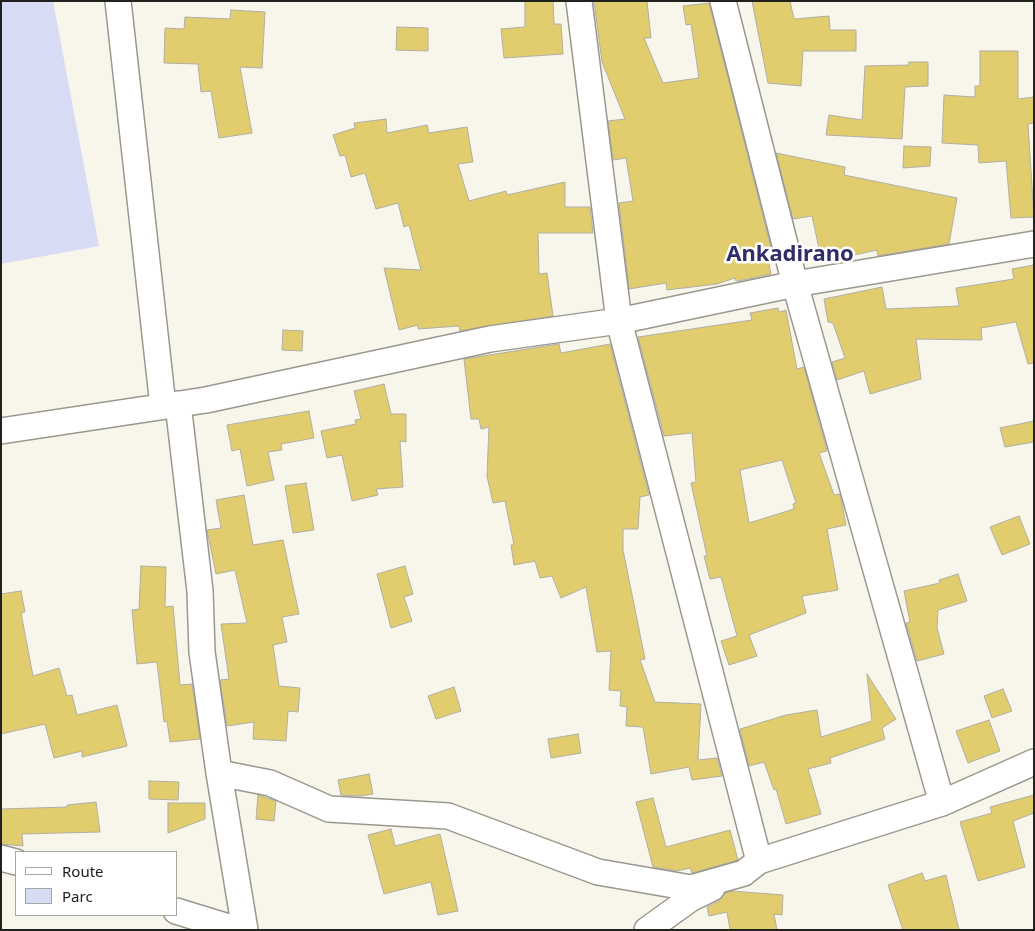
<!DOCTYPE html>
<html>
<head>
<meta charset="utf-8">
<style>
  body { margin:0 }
  #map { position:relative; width:1035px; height:931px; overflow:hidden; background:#f8f6eb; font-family:"Noto Sans",sans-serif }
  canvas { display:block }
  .frame { position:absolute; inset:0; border:2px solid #21211d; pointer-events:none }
  .legend { position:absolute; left:15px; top:851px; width:162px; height:65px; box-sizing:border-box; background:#fff; border:1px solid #a6a6a5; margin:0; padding:6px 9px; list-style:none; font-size:15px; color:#21211d }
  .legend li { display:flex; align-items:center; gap:10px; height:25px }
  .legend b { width:25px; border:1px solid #a6a6a5 }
</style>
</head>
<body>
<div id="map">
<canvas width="1035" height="931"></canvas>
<div class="frame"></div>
<ul class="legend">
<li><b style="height:6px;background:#fff"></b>Route</li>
<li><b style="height:14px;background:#d8dbf4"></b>Parc</li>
</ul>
</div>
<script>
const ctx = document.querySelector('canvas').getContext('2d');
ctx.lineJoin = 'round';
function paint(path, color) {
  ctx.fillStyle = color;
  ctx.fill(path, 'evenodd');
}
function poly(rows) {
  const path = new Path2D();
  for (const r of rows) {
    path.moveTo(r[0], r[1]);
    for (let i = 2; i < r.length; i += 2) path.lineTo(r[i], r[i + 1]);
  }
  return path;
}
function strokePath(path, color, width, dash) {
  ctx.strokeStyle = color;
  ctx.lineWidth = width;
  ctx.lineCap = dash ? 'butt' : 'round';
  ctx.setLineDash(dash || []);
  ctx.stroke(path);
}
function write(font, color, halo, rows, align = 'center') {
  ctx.font = font + ' "Noto Sans",sans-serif';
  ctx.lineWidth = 5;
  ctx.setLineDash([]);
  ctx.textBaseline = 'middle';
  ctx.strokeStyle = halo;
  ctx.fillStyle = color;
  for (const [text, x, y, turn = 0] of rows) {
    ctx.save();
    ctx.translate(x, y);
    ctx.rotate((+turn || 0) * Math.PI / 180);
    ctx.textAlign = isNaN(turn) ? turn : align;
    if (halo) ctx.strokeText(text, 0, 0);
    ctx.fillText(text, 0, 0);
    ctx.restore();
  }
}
const green = poly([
  [1,1,53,1,99,246,1,264]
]);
const building = poly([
  [525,1,553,1,554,24,561,24,563,54,504,58,501,29,525,27,525,1],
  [594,1,647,1,651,38,644,38,663,83,699,78,691,24,686,25,683,6,709,3,771,248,766,249,771,274,743,280,736,281,735,278,717,284,667,290,666,283,629,289,619,203,633,201,626,158,613,160,608,121,625,119,602,62,594,1],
  [752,1,790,1,794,19,829,16,830,30,856,30,856,51,803,51,801,86,768,83,752,1],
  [231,10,265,12,262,68,240,67,252,133,219,138,211,91,201,92,198,64,164,63,165,28,184,29,185,17,230,19,231,10],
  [397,27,428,28,428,51,396,50,397,27],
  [980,51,1018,51,1018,99,1034,97,1034,123,1028,124,1034,217,1011,218,1006,161,979,163,978,145,942,143,944,95,975,97,975,86,980,86,980,51],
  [909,62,928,62,928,86,905,87,902,139,826,135,829,115,862,120,865,66,909,65,909,62],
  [386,119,387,133,427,125,429,133,467,127,473,162,458,164,469,201,506,191,507,195,565,182,565,207,590,207,593,233,538,233,539,274,547,273,553,316,460,331,459,326,418,329,418,325,399,330,384,268,421,270,409,225,404,227,398,203,376,209,365,173,351,177,345,155,340,156,333,135,355,128,354,123,386,119],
  [904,146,931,147,930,166,903,168,904,146],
  [776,153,845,167,844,175,957,198,949,244,878,256,877,250,822,262,812,216,793,219,776,153],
  [1034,265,1034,363,1028,364,1016,322,981,328,982,340,916,339,921,379,870,394,864,371,837,380,832,362,845,358,833,323,828,322,824,299,882,287,886,309,959,306,956,288,1014,279,1012,269,1034,265],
  [778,308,779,312,786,310,797,369,804,367,827,451,819,453,834,495,840,494,841,498,846,525,827,529,838,590,802,596,806,613,749,635,757,656,729,665,721,641,737,636,721,577,710,579,704,556,707,556,691,483,696,482,692,433,664,436,638,337,752,320,750,313,778,308],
  [782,460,796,503,793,504,794,509,749,523,740,470,782,460],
  [283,330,303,331,302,351,282,350,283,330],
  [559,344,561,353,610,344,649,495,640,497,638,529,623,529,623,550,645,659,640,660,655,702,701,704,698,760,717,758,722,776,692,780,689,767,651,774,643,727,626,726,627,707,620,706,621,691,609,690,611,651,597,652,586,587,561,598,552,576,540,578,535,561,514,565,511,545,514,545,505,501,493,503,487,476,489,427,481,429,479,419,471,419,464,359,559,344],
  [384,384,391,414,406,414,406,442,400,441,403,487,376,489,378,495,352,501,342,455,327,458,321,431,356,424,355,420,361,419,354,391,384,384],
  [309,411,314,438,281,444,282,450,268,452,274,480,247,486,240,449,232,451,227,425,309,411],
  [1034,421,1034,442,1005,447,1000,428,1034,421],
  [306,483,314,530,293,533,285,486,306,483],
  [244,495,253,545,283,540,299,614,282,617,287,642,273,645,279,686,300,688,298,712,288,711,286,741,253,739,254,722,227,726,220,680,229,679,221,624,247,623,235,570,216,574,207,530,221,528,216,500,244,495],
  [1019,516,1030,544,1002,555,990,527,1019,516],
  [141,566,166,567,165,607,173,606,180,685,192,684,200,739,170,742,167,721,164,722,157,662,137,664,132,610,139,609,141,566],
  [405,566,413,594,404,597,412,621,391,628,377,574,405,566],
  [958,574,967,601,938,610,937,628,944,654,917,661,906,623,910,622,904,591,940,583,939,580,958,574],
  [21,591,25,612,21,613,33,676,59,668,67,696,72,695,77,715,117,705,127,746,82,757,82,751,54,758,45,724,1,734,1,594,21,591],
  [867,674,896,719,882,728,885,739,830,758,831,763,808,769,821,814,786,824,776,789,774,790,764,762,749,766,740,729,786,715,817,710,821,737,872,721,867,674],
  [454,687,461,711,436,719,428,696,454,687],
  [1003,689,1012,711,992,718,984,696,1003,689],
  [989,720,1000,751,968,763,956,731,989,720],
  [578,734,581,753,551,758,548,739,578,734],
  [369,774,373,794,360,796,341,795,338,780,369,774],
  [149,781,179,782,178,800,149,799,149,781],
  [258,795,276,801,274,821,256,819,258,795],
  [1034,795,1034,813,1013,821,1025,867,978,881,960,822,992,813,990,807,1034,795],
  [653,798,666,847,730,830,738,860,692,873,690,868,677,871,653,867,636,802,653,798],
  [96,802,100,832,22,834,23,846,1,844,1,809,67,807,67,805,96,802],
  [168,803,205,803,205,819,168,833,168,803],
  [391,829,395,846,440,834,458,911,438,915,431,882,384,894,368,835,391,829],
  [922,873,925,881,946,875,959,930,903,930,888,885,922,873],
  [732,891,783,895,782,915,774,914,777,930,730,930,727,912,709,916,707,907,719,901,725,893,732,891]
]);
const minor = poly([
  [118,1,163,406],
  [579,1,619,321,759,861],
  [723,1,795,284,942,803],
  [178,404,200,591,202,652,219,773,245,930],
  [1,431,206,400,490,339,619,321,795,284,1034,244],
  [219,773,270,783,329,809,448,816,598,872,691,888,744,873],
  [1,858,16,862],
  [745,872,759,861,942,803,1034,762],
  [176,911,238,930],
  [647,930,690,899,712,888]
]);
const districtNames = [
  ["Ankadirano",790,255]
];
paint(green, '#d8dbf4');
paint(building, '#e1cd6e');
strokePath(building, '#b0aea4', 1);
strokePath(minor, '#9a988e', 28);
strokePath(minor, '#fff', 25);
write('bold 22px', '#302e68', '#fff', districtNames);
</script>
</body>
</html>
